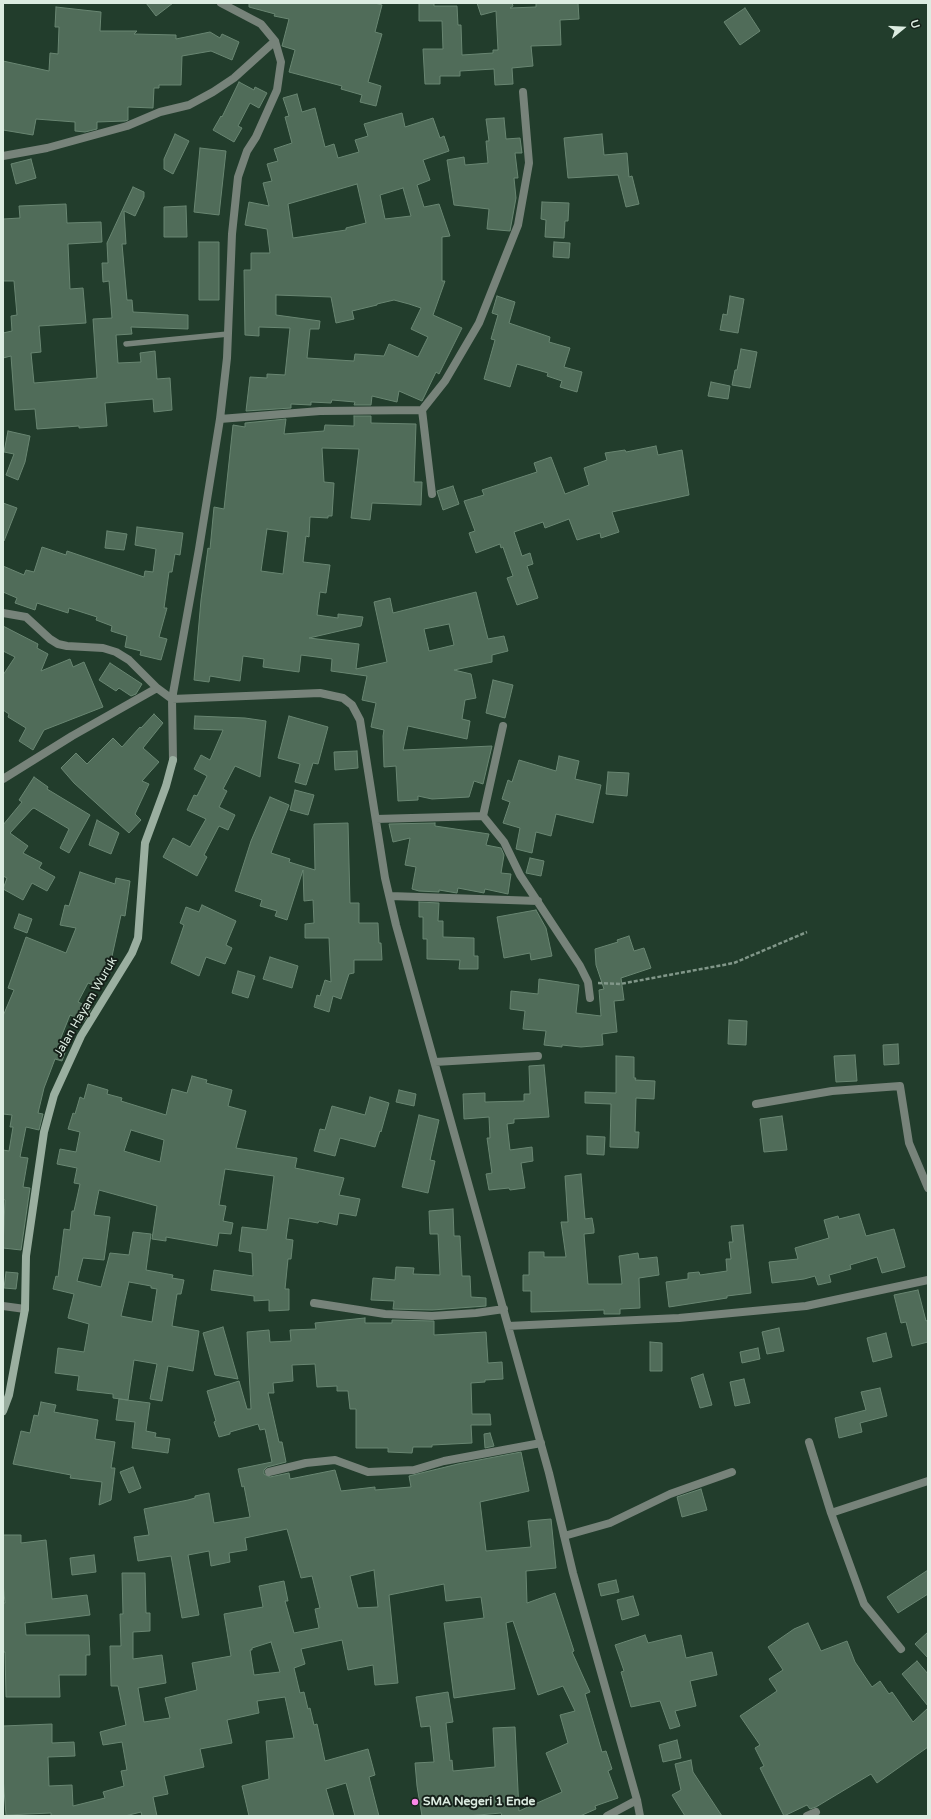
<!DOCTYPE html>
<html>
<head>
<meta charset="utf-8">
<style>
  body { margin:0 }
  #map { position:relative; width:931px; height:1819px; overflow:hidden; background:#223d2c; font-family:"Varela Round",sans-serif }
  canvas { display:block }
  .frame { position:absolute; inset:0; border:4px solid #dcece1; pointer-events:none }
  .north { position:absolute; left:883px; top:8px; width:40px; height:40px; -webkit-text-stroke:3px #152019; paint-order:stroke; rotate:72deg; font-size:11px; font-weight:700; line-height:16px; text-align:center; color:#dcece1 }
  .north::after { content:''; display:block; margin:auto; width:14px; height:18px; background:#dcece1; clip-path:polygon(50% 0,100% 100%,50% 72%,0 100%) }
</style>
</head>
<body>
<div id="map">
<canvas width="931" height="1819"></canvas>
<div class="frame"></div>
<div class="north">U</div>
</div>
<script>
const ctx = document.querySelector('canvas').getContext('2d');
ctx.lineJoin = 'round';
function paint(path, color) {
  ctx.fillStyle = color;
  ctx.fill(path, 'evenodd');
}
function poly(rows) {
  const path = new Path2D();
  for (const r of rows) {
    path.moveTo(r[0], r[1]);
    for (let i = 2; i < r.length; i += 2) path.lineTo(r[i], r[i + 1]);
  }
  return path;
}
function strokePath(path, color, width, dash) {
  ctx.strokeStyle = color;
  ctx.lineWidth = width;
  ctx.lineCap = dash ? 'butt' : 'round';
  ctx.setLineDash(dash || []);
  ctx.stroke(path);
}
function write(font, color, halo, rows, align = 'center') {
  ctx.font = font + ' "Varela Round",sans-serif';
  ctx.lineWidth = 4;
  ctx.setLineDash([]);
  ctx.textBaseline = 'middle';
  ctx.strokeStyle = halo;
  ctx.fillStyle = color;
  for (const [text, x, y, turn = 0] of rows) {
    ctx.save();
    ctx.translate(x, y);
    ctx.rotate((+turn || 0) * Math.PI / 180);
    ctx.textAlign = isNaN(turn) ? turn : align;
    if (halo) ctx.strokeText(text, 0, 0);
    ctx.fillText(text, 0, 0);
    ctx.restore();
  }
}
const building = poly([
  [146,3,173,3,156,16,146,3],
  [249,3,375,3,382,5,375,32,382,34,368,82,381,86,376,106,360,102,362,95,341,89,342,86,289,72,295,50,282,46,289,19,274,16,275,14,249,7,249,3],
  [419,3,434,3,434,6,457,6,458,25,461,25,462,55,493,53,493,50,498,50,496,11,481,15,477,3,512,3,513,6,510,8,536,7,536,3,578,3,579,19,560,20,561,45,531,46,533,66,512,68,513,84,495,85,494,69,460,71,460,76,440,76,440,84,425,84,423,49,443,49,442,21,419,21,419,3],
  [56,7,101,12,100,31,137,31,134,34,176,35,176,39,210,32,220,38,222,34,239,42,232,60,211,51,182,56,181,85,159,85,159,88,154,88,153,108,128,107,128,120,125,121,97,122,97,129,85,132,75,131,75,122,36,119,33,135,3,130,3,61,49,71,50,53,58,54,59,27,55,27,56,7],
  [745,8,760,31,740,45,724,22,745,8],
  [239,82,254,90,255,87,267,93,259,108,250,103,238,126,242,128,234,142,213,130,221,116,222,117,239,82],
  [297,94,302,112,315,108,325,147,334,144,338,158,359,152,355,140,368,136,364,124,402,113,405,127,433,118,440,138,444,136,449,151,423,160,430,180,417,185,424,207,439,204,450,236,442,237,442,281,445,281,433,315,462,328,439,374,436,372,422,401,399,391,397,402,372,396,371,405,354,405,355,402,332,400,331,403,311,402,311,405,291,404,291,408,246,411,250,377,267,378,267,374,285,375,290,328,259,327,259,336,245,335,244,270,251,270,251,253,270,253,267,229,245,225,249,202,269,206,263,183,272,181,267,164,278,161,274,149,292,143,285,117,289,116,283,98,297,94],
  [357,184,366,223,346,228,346,230,293,238,288,204,357,184],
  [403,188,411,216,385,219,380,195,403,188],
  [276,295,331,297,336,323,354,319,352,311,377,305,377,304,394,300,409,304,421,308,411,329,428,337,418,357,389,344,384,356,355,354,354,361,307,358,310,329,319,329,320,321,276,315,276,295],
  [504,118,506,139,520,138,522,153,515,153,518,178,514,178,516,198,510,231,487,229,489,209,454,205,447,160,464,157,465,165,488,163,486,141,489,141,486,119,504,118],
  [175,134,189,141,173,174,164,169,164,159,175,134],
  [602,134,604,155,627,153,629,177,632,176,639,204,626,207,618,175,568,178,564,138,602,134],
  [200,148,226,151,219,215,194,212,200,148],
  [31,159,36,178,16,184,11,164,31,159],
  [133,187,144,192,144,197,135,216,124,211,126,244,122,244,127,300,132,300,133,312,188,315,188,329,131,327,132,334,116,335,118,363,141,362,140,353,155,351,157,379,170,378,172,410,154,412,153,399,105,403,107,426,79,428,79,426,37,429,35,409,15,410,11,356,3,358,3,333,12,331,11,316,17,315,14,281,3,281,3,219,20,218,19,206,66,204,67,223,101,222,102,242,68,244,70,289,83,288,86,323,39,326,41,352,31,353,34,383,97,378,93,319,112,318,109,281,103,282,102,263,108,263,107,243,133,187],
  [542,202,569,203,568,221,565,221,564,238,545,237,546,220,541,219,542,202],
  [186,206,187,237,164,237,164,207,186,206],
  [199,242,219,242,219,300,199,300,199,242],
  [554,242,570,243,569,258,553,257,554,242],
  [497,296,515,302,509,323,550,337,549,342,570,348,564,367,582,372,577,392,560,387,562,381,547,376,548,373,517,364,510,387,484,379,495,340,491,339,498,315,492,313,497,296],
  [730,296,744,299,738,333,720,330,723,314,727,315,730,296],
  [741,349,757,352,750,388,732,385,735,370,737,370,741,349],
  [711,382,730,386,728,399,708,396,711,382],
  [354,416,371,416,371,423,416,424,414,482,422,482,421,505,372,503,370,520,351,518,359,449,322,448,324,482,334,483,332,516,328,516,328,518,310,517,309,537,306,536,303,562,330,565,326,593,320,592,317,615,338,618,338,614,363,617,361,626,309,638,359,644,356,669,387,662,374,602,390,598,393,613,476,592,488,639,504,636,508,651,492,655,492,662,454,670,471,674,476,698,465,700,462,719,470,721,467,739,408,726,403,750,492,746,483,784,474,781,469,797,432,799,418,796,418,800,398,801,396,766,384,767,383,736,384,730,371,727,376,703,362,700,367,676,331,671,332,659,301,655,299,672,263,667,264,659,243,656,240,681,210,676,209,682,194,680,201,600,208,548,210,549,214,507,224,509,233,425,245,427,245,423,286,419,284,434,324,431,325,425,354,426,354,416],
  [267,529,288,532,283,574,261,571,267,529],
  [449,624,454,645,429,651,424,629,449,624],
  [8,431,30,436,25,462,18,480,6,475,14,454,4,452,8,431],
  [656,446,658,455,682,450,689,495,612,512,619,532,601,538,600,533,577,540,569,519,545,528,543,522,514,532,522,556,530,553,533,564,527,566,538,598,517,605,507,578,513,576,503,547,501,548,500,544,476,553,469,533,475,531,464,501,484,495,482,490,537,472,534,463,551,457,565,494,589,485,584,468,607,460,605,453,625,450,626,452,656,446],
  [453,486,459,504,443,510,437,491,453,486],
  [3,503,17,508,4,541,3,541,3,503],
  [137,527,183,533,180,555,175,554,172,572,169,572,164,608,167,608,159,637,167,639,161,660,140,655,141,651,125,647,127,636,111,631,112,626,96,620,97,617,69,608,68,613,37,603,35,610,15,603,17,598,3,592,3,566,24,575,26,570,34,572,42,547,66,555,67,551,144,577,145,571,153,572,156,549,135,545,137,527],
  [107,531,127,534,124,550,105,548,107,531],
  [3,626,38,644,37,648,48,654,41,671,70,659,73,667,84,662,103,707,44,730,33,750,19,741,26,728,8,717,9,714,3,710,3,675,15,657,3,651,3,626],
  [110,663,142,684,136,694,131,696,119,688,116,691,99,680,110,663],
  [493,680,513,685,505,718,486,713,493,680],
  [154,714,163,723,143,748,159,762,142,781,149,784,135,814,141,820,129,833,74,783,61,768,76,753,87,764,113,738,122,747,140,727,141,728,154,714],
  [195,716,245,718,266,721,260,777,235,766,223,789,227,791,219,807,235,815,228,830,219,826,204,855,207,857,197,876,163,857,173,838,190,847,206,819,187,810,194,795,197,796,207,776,194,769,201,755,210,760,223,730,194,729,195,716],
  [289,716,328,727,318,764,313,763,306,785,295,782,300,764,278,758,289,716],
  [357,751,358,768,335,770,334,752,357,751],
  [559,756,579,761,575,779,601,785,593,823,556,814,551,836,536,832,532,853,516,849,520,828,503,823,510,802,502,799,508,780,512,782,519,760,556,771,559,756],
  [608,772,629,773,627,796,606,794,608,772],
  [34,777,48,787,47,789,90,815,69,853,60,848,69,829,34,808,32,809,10,833,28,846,23,853,42,863,39,868,55,877,47,891,32,883,23,900,3,889,7,878,3,876,3,825,22,802,19,800,34,777],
  [295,790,314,795,308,815,290,810,295,790],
  [270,797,289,805,271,853,290,859,289,862,315,870,314,824,348,823,350,903,359,903,359,923,378,923,379,943,381,943,382,960,354,960,354,973,349,974,341,999,333,996,329,1012,314,1007,317,995,320,996,325,980,331,982,329,938,305,938,305,924,314,923,313,900,304,901,303,870,287,920,275,916,277,911,260,906,262,900,235,891,251,841,270,797],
  [97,820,119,833,111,854,89,845,97,820],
  [435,823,435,826,489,834,486,845,501,848,504,855,501,873,511,874,508,894,485,889,484,893,458,888,457,893,439,890,439,892,419,891,412,889,416,867,405,865,410,838,393,842,389,824,435,823],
  [530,858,544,861,541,876,526,873,530,858],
  [80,872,115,884,116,878,130,881,125,916,121,915,109,970,107,970,99,987,88,983,78,1002,91,1008,89,1013,84,1021,70,1015,60,1040,68,1044,62,1061,55,1059,44,1088,38,1113,43,1114,39,1130,26,1127,20,1157,28,1158,23,1187,30,1188,21,1250,3,1248,5,1200,3,1199,3,1150,9,1151,13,1127,10,1127,12,1115,3,1114,3,1016,14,990,8,988,26,937,66,953,76,928,60,925,65,905,69,906,80,872],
  [419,902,439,903,438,921,443,921,443,937,474,938,474,956,478,956,478,969,459,969,460,960,427,959,427,939,423,939,423,917,419,917,419,902],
  [202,905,236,921,226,945,232,948,225,964,206,957,199,976,171,963,184,925,180,923,186,907,199,912,202,905],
  [536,910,546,928,552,956,531,960,530,953,504,958,497,917,536,910],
  [19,914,32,919,27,933,14,928,19,914],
  [629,936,634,951,644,948,651,968,621,978,624,1000,614,1001,617,1032,602,1034,603,1045,581,1047,562,1045,562,1047,544,1045,546,1031,523,1029,525,1011,510,1009,511,991,538,994,539,979,579,985,576,1013,601,1016,599,990,604,989,596,965,595,949,618,942,617,940,629,936],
  [270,957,298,966,292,988,263,979,270,957],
  [238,971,255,976,248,998,232,993,238,971],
  [729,1020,747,1021,746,1045,728,1044,729,1020],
  [898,1044,899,1064,884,1065,883,1045,898,1044],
  [855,1055,857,1081,836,1082,834,1056,855,1055],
  [616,1056,634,1057,634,1078,636,1078,635,1080,655,1081,654,1099,636,1098,635,1132,639,1132,638,1148,610,1147,611,1104,585,1103,585,1092,616,1093,616,1056],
  [544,1065,549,1117,514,1119,514,1123,507,1124,510,1150,532,1147,533,1161,521,1163,525,1188,510,1190,509,1188,489,1190,486,1174,492,1173,487,1138,490,1138,489,1117,464,1119,463,1094,485,1093,485,1102,524,1101,524,1094,530,1094,529,1066,544,1065],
  [192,1076,207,1080,206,1083,232,1090,228,1106,246,1111,236,1148,297,1158,295,1168,344,1178,339,1195,360,1199,356,1216,339,1213,337,1225,319,1221,318,1223,289,1218,286,1239,293,1240,291,1259,288,1259,285,1289,289,1289,289,1310,269,1311,269,1300,254,1301,254,1296,211,1290,214,1270,253,1276,252,1253,239,1251,242,1227,267,1230,274,1176,225,1169,219,1205,226,1206,223,1221,233,1223,231,1234,219,1233,217,1246,166,1237,166,1241,152,1239,157,1206,99,1190,94,1215,110,1217,104,1260,83,1258,77,1281,101,1287,110,1253,129,1255,133,1232,151,1234,146,1270,173,1275,172,1278,184,1280,181,1294,177,1294,172,1326,199,1331,193,1371,168,1366,162,1401,150,1399,157,1364,134,1360,128,1400,113,1398,113,1394,77,1390,79,1376,55,1373,58,1348,84,1352,89,1324,68,1318,74,1294,53,1289,56,1276,58,1277,64,1229,70,1230,72,1211,74,1211,80,1184,74,1183,77,1168,57,1164,60,1149,76,1152,80,1132,68,1129,73,1113,75,1114,80,1097,84,1099,88,1084,108,1090,107,1094,122,1098,121,1101,166,1115,172,1089,187,1093,192,1076],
  [131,1130,164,1140,160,1162,124,1151,131,1130],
  [129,1282,151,1286,151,1288,157,1289,152,1322,121,1316,129,1282],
  [399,1090,416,1094,414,1106,396,1102,399,1090],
  [370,1097,389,1103,381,1132,380,1131,375,1147,340,1138,335,1156,314,1151,320,1129,325,1130,332,1106,365,1115,370,1097],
  [419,1115,439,1120,430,1160,435,1161,428,1193,402,1187,419,1115],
  [782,1116,787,1150,764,1152,760,1119,782,1116],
  [587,1136,605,1137,604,1155,587,1154,587,1136],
  [581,1174,585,1219,592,1218,594,1229,594,1233,584,1234,588,1284,622,1284,619,1256,638,1253,639,1259,657,1257,659,1275,639,1278,640,1308,620,1309,620,1314,604,1314,604,1310,531,1312,531,1291,523,1291,523,1275,529,1275,529,1252,544,1252,544,1257,566,1257,561,1222,568,1222,565,1176,581,1174],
  [453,1209,454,1236,460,1236,462,1276,470,1276,471,1297,486,1298,486,1306,432,1310,393,1309,394,1301,371,1300,373,1278,395,1280,396,1267,414,1268,413,1274,440,1275,438,1234,430,1234,429,1211,453,1209],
  [859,1214,866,1236,894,1229,905,1267,882,1273,877,1257,850,1265,851,1269,829,1275,831,1282,818,1285,815,1276,804,1279,772,1283,769,1262,798,1259,795,1248,829,1238,824,1220,838,1216,839,1219,859,1214],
  [743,1225,751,1293,727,1296,727,1298,669,1307,666,1282,688,1279,688,1273,699,1272,700,1275,727,1271,726,1259,731,1259,729,1242,733,1242,731,1226,743,1225],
  [6,1272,18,1273,16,1289,4,1288,6,1272],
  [918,1290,926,1321,928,1320,928,1342,912,1346,906,1322,901,1323,894,1295,918,1290],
  [365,1318,365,1323,392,1323,392,1320,434,1321,434,1335,486,1332,488,1363,502,1362,503,1379,485,1380,485,1382,471,1383,472,1414,490,1414,491,1425,471,1425,472,1443,432,1445,432,1447,413,1447,412,1453,388,1452,388,1448,356,1448,356,1409,350,1409,348,1391,337,1391,337,1386,317,1387,315,1364,292,1365,293,1381,273,1383,274,1393,268,1393,279,1442,282,1442,286,1462,267,1467,264,1470,264,1474,270,1477,289,1473,290,1479,335,1470,341,1491,375,1487,375,1490,411,1487,409,1476,458,1464,521,1452,529,1491,480,1502,486,1551,531,1547,528,1521,551,1519,556,1568,526,1571,527,1603,555,1593,574,1651,572,1652,590,1692,585,1694,602,1752,606,1751,612,1769,608,1771,618,1798,595,1806,596,1809,580,1816,502,1816,501,1813,467,1816,422,1816,417,1786,415,1763,434,1762,430,1726,421,1727,416,1697,448,1692,453,1722,446,1723,450,1761,452,1760,453,1771,495,1767,493,1728,515,1727,519,1811,562,1792,546,1753,568,1743,560,1715,575,1711,563,1686,538,1695,513,1621,506,1623,515,1689,454,1698,444,1623,484,1618,481,1597,446,1601,444,1584,389,1595,398,1683,375,1685,373,1665,348,1670,342,1640,301,1649,305,1664,294,1668,300,1693,304,1692,308,1709,310,1708,314,1725,317,1724,325,1761,368,1749,375,1775,369,1777,379,1816,355,1816,346,1783,326,1789,334,1816,249,1816,242,1786,269,1779,266,1741,294,1738,285,1697,257,1701,259,1713,227,1720,232,1743,200,1749,204,1767,164,1776,168,1794,153,1797,157,1816,142,1816,141,1812,125,1816,51,1816,51,1813,6,1815,3,1777,3,1726,52,1724,52,1743,74,1742,75,1756,48,1757,49,1786,72,1785,73,1806,105,1798,103,1792,124,1786,121,1771,127,1770,122,1742,103,1745,100,1732,126,1725,118,1686,111,1686,110,1646,121,1646,120,1614,123,1614,122,1573,145,1573,146,1613,150,1613,150,1631,133,1632,133,1659,162,1655,166,1683,138,1688,144,1722,170,1718,165,1698,197,1690,192,1663,231,1656,224,1614,263,1607,259,1586,284,1581,288,1601,285,1601,294,1633,319,1628,315,1609,320,1608,312,1576,301,1578,287,1529,245,1538,247,1550,229,1553,230,1562,211,1566,209,1551,188,1555,199,1615,182,1618,171,1556,138,1561,134,1537,149,1535,144,1509,188,1500,195,1498,195,1496,209,1493,214,1523,250,1517,244,1486,242,1487,238,1469,272,1462,265,1429,260,1430,258,1424,230,1432,230,1434,219,1437,214,1422,216,1421,207,1391,239,1381,247,1409,251,1409,247,1332,269,1330,270,1342,291,1341,290,1330,316,1329,315,1323,365,1318],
  [374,1570,378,1607,358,1608,350,1576,374,1570],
  [271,1642,280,1672,254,1675,250,1650,252,1650,252,1648,271,1642],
  [223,1327,238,1379,215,1375,203,1333,223,1327],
  [779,1328,784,1351,767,1354,762,1332,779,1328],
  [886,1333,892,1357,873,1362,867,1338,886,1333],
  [650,1342,662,1343,662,1371,650,1371,650,1342],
  [758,1348,760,1359,742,1363,740,1352,758,1348],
  [703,1374,712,1405,700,1408,691,1378,703,1374],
  [744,1379,750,1403,735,1406,730,1382,744,1379],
  [880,1388,887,1416,860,1423,862,1432,839,1438,835,1418,866,1410,861,1392,880,1388],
  [119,1399,150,1403,146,1431,156,1433,155,1437,170,1439,168,1453,132,1448,135,1422,116,1420,119,1399],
  [41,1402,56,1405,54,1412,98,1420,95,1439,115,1442,111,1468,115,1468,111,1500,99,1505,102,1482,70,1478,71,1475,13,1464,21,1431,30,1433,34,1415,38,1416,41,1402],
  [490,1433,494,1446,485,1448,484,1434,490,1433],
  [133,1467,141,1488,129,1493,120,1472,133,1467],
  [701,1489,707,1510,682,1517,677,1497,701,1489],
  [3,1535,21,1535,21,1543,46,1540,52,1599,87,1595,90,1615,25,1623,26,1635,89,1635,90,1655,86,1655,86,1675,59,1675,60,1697,6,1697,5,1652,3,1652,3,1603,5,1603,3,1583,3,1535],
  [94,1555,96,1572,72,1575,70,1558,94,1555],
  [928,1570,928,1594,898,1613,887,1597,928,1570],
  [616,1580,619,1592,601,1596,598,1584,616,1580],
  [633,1596,639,1615,622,1620,617,1600,633,1596],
  [808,1623,821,1651,847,1641,855,1662,872,1687,880,1681,889,1694,892,1692,913,1722,928,1708,928,1747,877,1783,871,1774,816,1807,810,1809,807,1805,784,1816,760,1768,764,1766,755,1748,760,1745,740,1716,777,1691,769,1679,783,1670,768,1647,794,1629,808,1623],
  [928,1632,928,1658,915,1644,928,1632],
  [645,1635,648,1643,681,1635,686,1658,712,1652,717,1675,690,1681,696,1706,675,1711,680,1726,670,1729,660,1701,631,1707,621,1672,624,1671,615,1645,645,1635],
  [917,1661,928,1674,928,1706,902,1674,917,1661],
  [677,1740,681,1758,663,1762,659,1745,677,1740],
  [691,1760,693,1772,722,1816,685,1816,672,1795,681,1790,675,1764,691,1760]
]);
const path = poly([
  [598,983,620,984,734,963,807,932]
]);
const lane = poly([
  [126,344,228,334]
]);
const street = poly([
  [3,156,47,148,127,126,160,112,189,105,213,92,234,78,275,41],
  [220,419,320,411,422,410],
  [432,494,422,410,445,381,479,323,518,225,529,163,523,92],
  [3,613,26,617,50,639,58,644,67,646,103,648,116,652,129,660,157,688],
  [173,760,172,699,320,693,343,698,352,705,360,720,385,878,396,925,549,1473,573,1573,637,1800,640,1816],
  [3,779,72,736,157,688,172,699,199,549,220,419,227,358,232,234,238,177,247,151,256,137,277,90,281,62,275,41,261,24,221,3],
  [483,816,504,842,520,875,580,966,588,982,590,998],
  [483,816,503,726],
  [376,819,483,816],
  [390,896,538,901],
  [435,1062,538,1056],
  [756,1104,832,1091,900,1086,909,1143,928,1188],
  [314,1303,385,1314,432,1316,476,1313,504,1309],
  [3,1306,25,1309],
  [508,1326,679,1318,806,1306,928,1280],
  [809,1442,831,1513,864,1604,901,1649],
  [269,1472,306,1463,335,1460,368,1472,414,1470,444,1461,541,1443],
  [831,1513,928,1481],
  [564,1536,610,1523,670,1494,732,1472],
  [607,1816,637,1800],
  [807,1816,816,1812]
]);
const secondary = poly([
  [3,1411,9,1395,25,1309,26,1256,44,1132,54,1095,81,1036,132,953,138,938,145,843,166,786,173,760]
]);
const markers = [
  [415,1802,4,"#fa87e7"]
];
const streetNames = [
  ["Jalan Hayam Wuruk",86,1007,-60]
];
const poiNames = [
  ["SMA Negeri 1 Ende",423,1802]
];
paint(building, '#506c59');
strokePath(building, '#698672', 1);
strokePath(path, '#819789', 2.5, [4, 2]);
strokePath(lane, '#77837a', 5.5);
strokePath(street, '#77837a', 8);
strokePath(secondary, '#9aafa0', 8);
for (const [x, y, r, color] of markers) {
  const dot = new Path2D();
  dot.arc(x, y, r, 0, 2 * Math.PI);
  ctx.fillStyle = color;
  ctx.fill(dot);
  strokePath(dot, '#152019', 1.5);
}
write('12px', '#dcece1', '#152019', streetNames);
write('bold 12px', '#dcece1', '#152019', poiNames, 'left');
</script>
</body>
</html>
